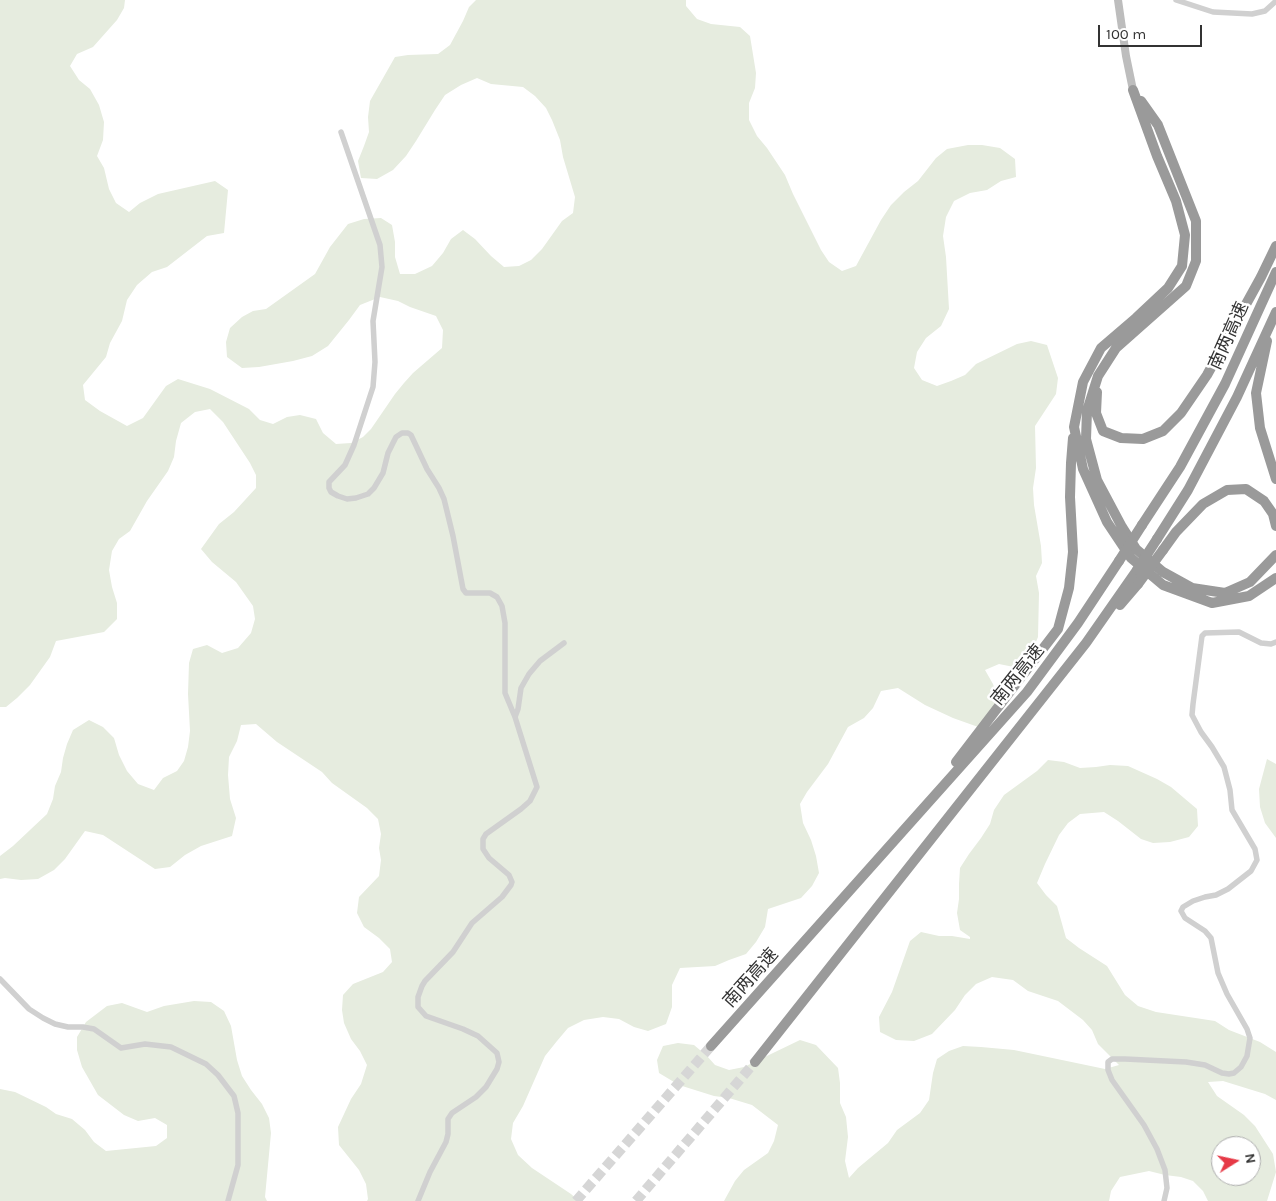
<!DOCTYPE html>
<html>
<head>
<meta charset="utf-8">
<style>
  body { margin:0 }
  #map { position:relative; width:1276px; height:1201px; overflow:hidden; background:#fff; font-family:Karla,sans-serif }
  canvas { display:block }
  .north { position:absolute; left:1211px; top:1136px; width:50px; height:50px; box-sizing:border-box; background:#fff; border:1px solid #adadad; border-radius:50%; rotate:80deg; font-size:14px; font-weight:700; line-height:20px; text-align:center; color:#333 }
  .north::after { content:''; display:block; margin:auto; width:18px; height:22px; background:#e63946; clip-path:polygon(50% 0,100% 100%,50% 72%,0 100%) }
  .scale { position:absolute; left:1098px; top:25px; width:104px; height:22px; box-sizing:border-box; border:2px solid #333; border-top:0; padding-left:6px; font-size:15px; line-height:18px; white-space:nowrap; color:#333; -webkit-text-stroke:4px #fff; paint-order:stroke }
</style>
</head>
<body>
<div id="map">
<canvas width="1276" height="1201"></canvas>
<div class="north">N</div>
<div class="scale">100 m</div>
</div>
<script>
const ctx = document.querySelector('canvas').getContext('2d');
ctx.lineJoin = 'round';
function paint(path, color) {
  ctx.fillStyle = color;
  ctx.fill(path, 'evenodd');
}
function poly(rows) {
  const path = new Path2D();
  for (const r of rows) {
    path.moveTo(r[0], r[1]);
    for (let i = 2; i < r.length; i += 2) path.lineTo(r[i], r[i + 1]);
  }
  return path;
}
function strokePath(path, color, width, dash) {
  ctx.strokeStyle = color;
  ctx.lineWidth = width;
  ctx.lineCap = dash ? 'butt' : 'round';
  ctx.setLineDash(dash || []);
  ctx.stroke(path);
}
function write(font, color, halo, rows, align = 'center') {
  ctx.font = font + ' Karla,"Noto Sans SC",sans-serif';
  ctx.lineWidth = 5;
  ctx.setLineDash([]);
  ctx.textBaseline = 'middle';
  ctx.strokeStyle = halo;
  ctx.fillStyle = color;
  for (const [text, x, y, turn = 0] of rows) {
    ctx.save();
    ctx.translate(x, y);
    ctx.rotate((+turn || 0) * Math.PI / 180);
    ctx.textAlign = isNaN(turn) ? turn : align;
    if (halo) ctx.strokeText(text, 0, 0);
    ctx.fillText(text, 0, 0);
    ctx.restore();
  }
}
const green = poly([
  [0,0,125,0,124,8,117,20,93,47,77,54,70,66,79,80,90,89,99,105,104,122,103,140,97,156,104,168,109,189,116,203,129,212,140,203,158,194,215,181,228,190,224,233,207,236,167,267,152,272,137,285,127,300,122,321,110,343,106,357,83,385,85,400,100,411,127,426,143,418,166,386,178,379,210,389,249,409,260,420,273,424,287,417,300,415,316,419,323,433,336,444,351,443,363,437,371,429,395,394,404,383,413,373,442,348,443,330,436,316,410,307,398,301,380,297,360,305,349,320,328,346,312,356,293,361,259,367,242,368,227,357,226,342,230,328,242,317,253,311,266,309,315,274,330,247,348,224,364,219,381,218,392,225,395,242,395,257,400,274,415,274,432,266,443,253,451,239,463,230,475,239,491,256,504,267,519,266,531,260,542,249,562,221,573,213,575,197,563,157,560,140,552,120,546,108,535,96,523,87,491,84,477,78,461,85,445,95,435,110,416,141,406,156,393,170,377,179,361,178,358,161,364,146,369,132,368,117,370,101,395,57,408,55,438,54,450,45,463,21,469,7,476,0,686,0,686,6,697,19,711,24,740,27,750,36,756,73,755,88,749,103,749,120,757,136,767,148,785,175,793,194,821,250,829,262,842,271,856,266,881,220,891,205,904,192,918,181,936,158,947,149,968,145,982,145,1000,148,1015,159,1016,177,1001,181,987,190,970,193,954,201,946,217,943,236,946,257,949,309,941,326,926,338,917,352,914,368,922,380,937,386,951,381,965,375,976,364,1017,344,1031,341,1047,345,1058,378,1056,394,1035,426,1036,468,1033,488,1034,505,1041,546,1042,563,1036,576,1039,593,1038,637,1030,656,1014,667,999,664,985,670,993,684,998,699,995,719,981,728,953,718,925,705,898,688,881,691,873,708,864,718,848,727,828,764,807,792,800,804,803,823,811,840,816,856,819,873,812,886,801,898,768,909,765,927,756,942,746,954,729,960,715,966,680,968,672,985,672,1007,666,1024,648,1031,634,1027,619,1019,603,1017,584,1020,568,1028,557,1041,545,1056,523,1106,513,1123,511,1139,518,1155,532,1168,571,1194,579,1201,367,1201,368,1199,366,1184,359,1170,339,1145,338,1127,351,1099,361,1084,367,1065,360,1051,351,1039,344,1023,342,1010,343,995,353,984,383,972,392,962,390,949,379,938,364,927,357,913,359,897,379,876,381,860,379,848,381,834,378,819,367,808,332,783,322,772,277,742,256,724,241,725,237,741,229,757,228,775,230,799,236,818,232,836,201,846,185,855,170,867,155,869,103,835,85,831,65,859,54,870,38,879,21,880,5,878,0,879,0,856,13,846,47,814,53,799,55,786,61,772,63,758,67,744,73,730,89,720,103,727,114,738,119,755,127,771,138,784,154,790,163,778,177,771,184,761,188,747,190,731,188,694,189,663,193,649,207,645,222,653,238,648,251,633,255,619,253,606,236,582,212,562,201,549,219,524,234,512,256,488,256,475,250,463,223,422,210,409,195,412,181,423,176,441,174,457,168,471,147,501,130,531,119,539,112,551,109,570,112,587,117,603,117,619,104,632,56,641,50,657,30,685,17,698,6,707,0,707],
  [1267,759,1276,764,1276,838,1265,823,1260,807,1259,789],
  [1048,760,1064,762,1080,768,1096,767,1110,765,1128,766,1157,779,1171,787,1197,809,1198,826,1189,837,1170,842,1153,843,1141,839,1118,821,1104,812,1080,814,1068,823,1059,835,1045,864,1037,883,1046,895,1057,906,1066,938,1079,948,1107,966,1125,995,1138,1006,1156,1012,1215,1021,1229,1030,1260,1042,1276,1052,1276,1100,1265,1094,1223,1081,1208,1082,1217,1096,1244,1115,1255,1126,1273,1154,1276,1172,1267,1201,1208,1201,1203,1191,1193,1181,1181,1177,1165,1175,1149,1171,1120,1177,1111,1191,1109,1201,724,1201,735,1181,744,1170,768,1153,774,1141,778,1125,752,1105,729,1098,714,1096,679,1085,659,1073,657,1060,663,1046,678,1043,694,1045,707,1056,715,1065,729,1070,744,1067,800,1040,816,1045,838,1068,840,1083,840,1103,846,1117,848,1137,845,1161,849,1178,858,1168,888,1143,897,1130,920,1113,929,1100,933,1073,937,1059,949,1051,963,1046,981,1047,1014,1050,1105,1069,1119,1065,1098,1044,1092,1030,1083,1020,1058,1001,1028,991,1013,980,992,977,976,984,965,995,955,1010,932,1034,914,1041,896,1040,880,1032,879,1017,892,992,910,941,921,932,939,936,952,936,970,939,970,937,960,930,957,913,959,899,959,884,960,868,969,854,981,838,990,824,994,810,1004,795,1037,771],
  [1221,1146,1251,1146,1251,1176,1221,1176],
  [194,1001,211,1002,224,1011,231,1026,237,1060,242,1076,251,1090,262,1104,269,1118,271,1133,265,1197,267,1201,0,1201,0,1089,15,1092,46,1107,56,1114,72,1119,85,1130,94,1142,106,1151,156,1146,167,1138,167,1125,155,1118,138,1121,124,1115,98,1095,82,1067,77,1050,77,1037,86,1022,107,1006,122,1003,147,1012,164,1006]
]);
const highwayTunnel = poly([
  [576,1201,711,1046],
  [636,1201,755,1062]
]);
const street = poly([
  [1176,0,1213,12,1252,14,1265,11,1276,1],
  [341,132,380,245,382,267,373,321,375,362,373,387,354,445,345,465,329,482,329,488,331,492,338,496,347,499,356,498,368,494,374,488,383,473,388,453,396,437,402,433,408,433,411,435,427,469,439,488,444,499,453,536,463,589,466,593,490,593,497,597,502,606,505,623,505,693,515,717,537,787,530,801,521,809,486,834,483,839,483,849,489,858,509,875,512,882,511,885,502,897,472,923,453,952,425,981,422,986,418,997,418,1007,426,1016,463,1029,478,1036,497,1053,499,1062,497,1069,486,1087,476,1097,452,1113,448,1119,448,1134,446,1142,430,1172,418,1201],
  [515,717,518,709,521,688,529,674,540,661,564,643],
  [0,979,29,1009,43,1018,55,1024,68,1027,83,1027,94,1029,121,1048,145,1044,171,1047,206,1064,218,1075,234,1096,238,1113,238,1165,228,1201],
  [1164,1201,1167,1188,1165,1170,1157,1149,1144,1125,1112,1080,1108,1070,1108,1062,1112,1059,1125,1059,1186,1062,1205,1065,1222,1073,1229,1074,1234,1073,1241,1067,1247,1056,1250,1038,1247,1029,1227,994,1218,973,1211,938,1205,931,1185,918,1181,911,1183,907,1193,901,1205,897,1216,895,1228,889,1251,871,1257,860,1255,849,1232,810,1230,790,1224,767,1212,747,1201,732,1192,715,1193,704,1202,636,1205,633,1239,632,1261,643,1271,644,1276,642]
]);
const secondary = poly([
  [1118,0,1126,56,1133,90]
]);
const highway = poly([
  [1133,90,1157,156,1176,201,1185,235,1182,266,1168,288,1136,318,1101,348,1083,382,1074,427,1083,469,1107,522,1131,558,1163,585,1212,603,1249,596,1276,578],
  [1141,101,1158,125,1196,221,1196,261,1186,286,1116,348,1098,376,1087,411,1086,439,1097,480,1122,527,1136,549,1163,572,1192,588,1225,593,1250,582,1276,555],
  [1267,341,1256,393,1260,428,1276,479],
  [1097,392,1096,413,1103,431,1121,438,1143,439,1163,431,1181,413,1207,375,1261,277,1276,246],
  [1142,525,1180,467,1225,384,1276,272],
  [1157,539,1188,490,1237,397,1276,312],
  [1163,550,1176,532,1203,504,1227,490,1246,489,1264,501,1273,514,1276,526],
  [1120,605,1138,584],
  [956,762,1058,629,1069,588,1073,552,1070,497,1071,463,1073,438],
  [711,1046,1027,692,1078,623,1119,561],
  [755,1062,1086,643,1137,570]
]);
const highwayBridge = poly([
  [1119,561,1142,525],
  [1137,570,1157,539],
  [1138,584,1163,550]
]);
const streetNames = [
  ["南两高速",1229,336,-66],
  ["南两高速",1018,675,-51],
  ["南两高速",751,978,-48]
];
paint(green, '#e6ecdf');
strokePath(highwayTunnel, '#d6d6d6', 10, [10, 5]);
strokePath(street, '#d0d0d0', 5.5);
strokePath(secondary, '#bdbdbd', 8);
strokePath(highway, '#9a9a9a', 10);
strokePath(highwayBridge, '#9a9a9a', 10);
write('18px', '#333', '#fff', streetNames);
</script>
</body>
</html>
